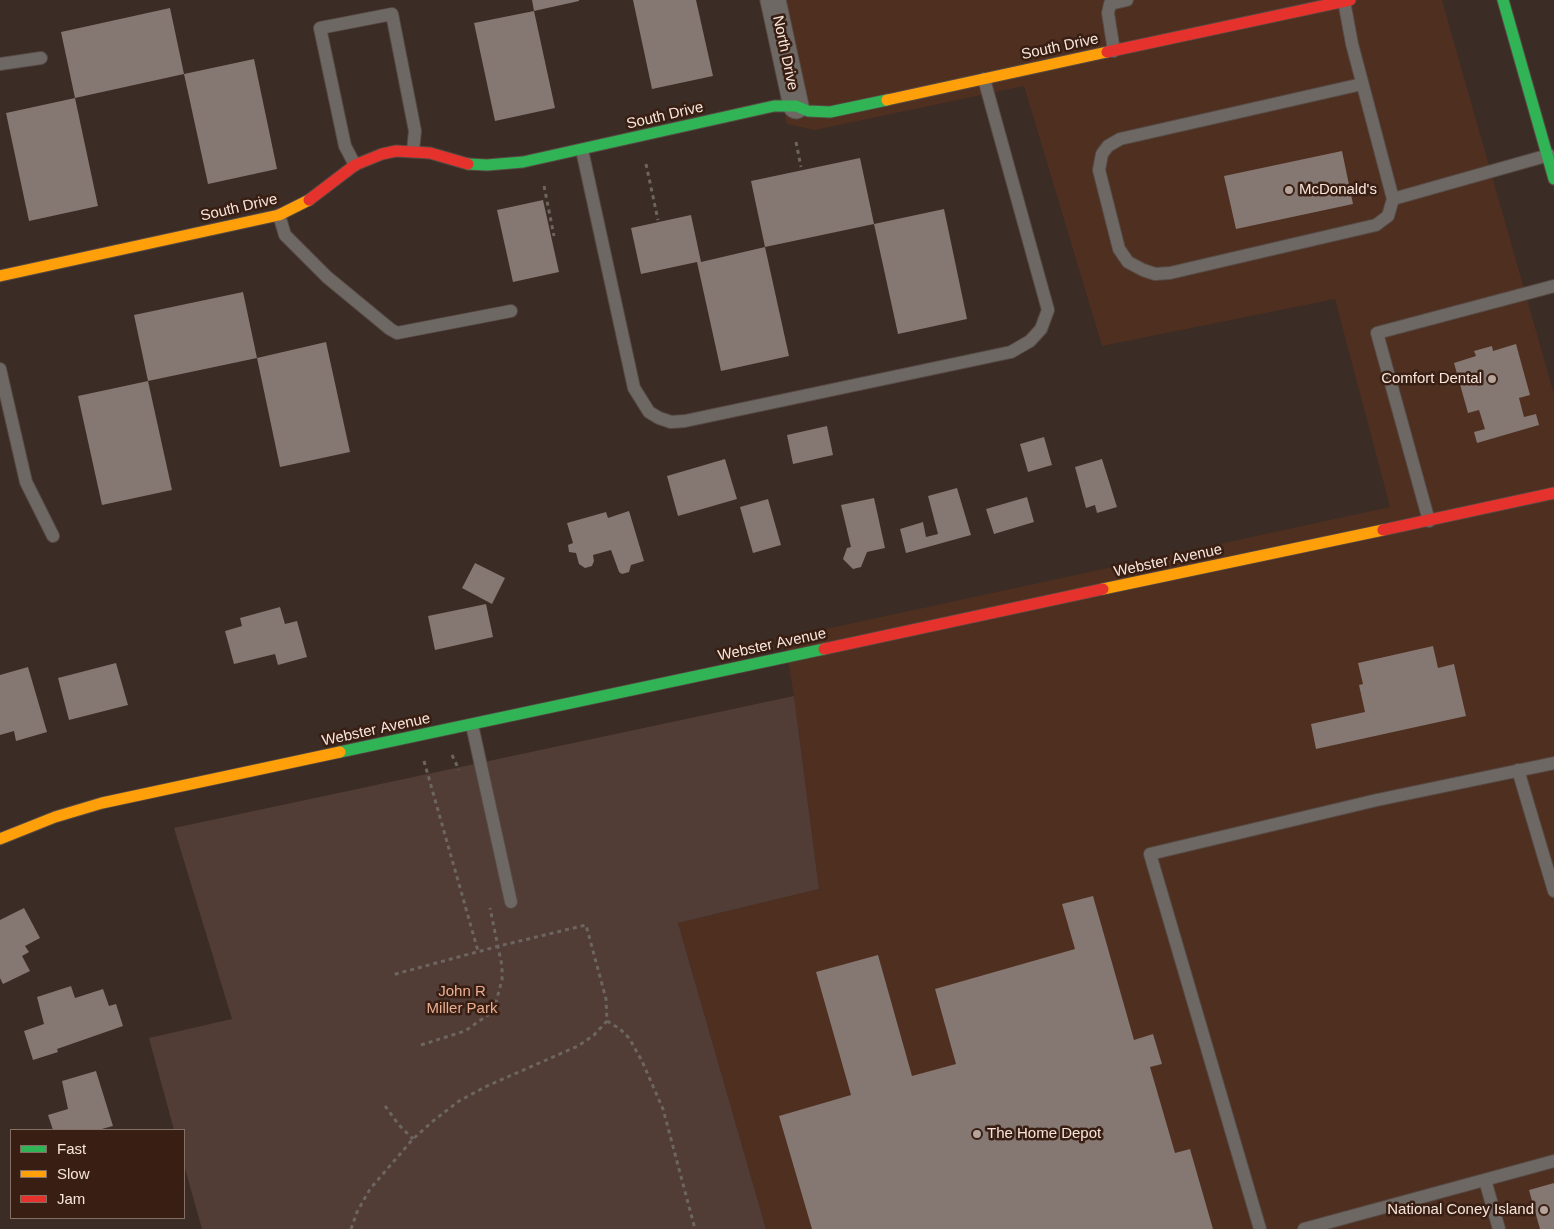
<!DOCTYPE html>
<html>
<head>
<meta charset="utf-8">
<style>
  body { margin:0 }
  #map { position:relative; width:1554px; height:1229px; overflow:hidden; background:#3b2c25; font-family:Helvetica,sans-serif }
  canvas { display:block }
  .legend { position:absolute; left:10px; top:1129px; width:175px; height:90px; box-sizing:border-box; background:#391f13; border:1px solid #856e63; margin:0; padding:6px 9px; list-style:none; font-size:15px; color:#f7e5dc }
  .legend li { display:flex; align-items:center; gap:10px; height:25px }
  .legend b { width:25px; border:1px solid #856e63 }
</style>
</head>
<body>
<div id="map">
<canvas width="1554" height="1229"></canvas>
<ul class="legend">
<li><b style="height:6px;background:#30b455"></b>Fast</li>
<li><b style="height:6px;background:#ff9f0a"></b>Slow</li>
<li><b style="height:6px;background:#e5322d"></b>Jam</li>
</ul>
</div>
<script>
const ctx = document.querySelector('canvas').getContext('2d');
ctx.lineJoin = 'round';
function paint(path, color) {
  ctx.fillStyle = color;
  ctx.fill(path, 'evenodd');
}
function poly(rows) {
  const path = new Path2D();
  for (const r of rows) {
    path.moveTo(r[0], r[1]);
    for (let i = 2; i < r.length; i += 2) path.lineTo(r[i], r[i + 1]);
  }
  return path;
}
function strokePath(path, color, width, dash) {
  ctx.strokeStyle = color;
  ctx.lineWidth = width;
  ctx.lineCap = dash ? 'butt' : 'round';
  ctx.setLineDash(dash || []);
  ctx.stroke(path);
}
function write(font, color, halo, rows, align = 'center') {
  ctx.font = font + ' Helvetica,sans-serif';
  ctx.lineWidth = 5;
  ctx.setLineDash([]);
  ctx.textBaseline = 'middle';
  ctx.strokeStyle = halo;
  ctx.fillStyle = color;
  for (const [text, x, y, turn = 0] of rows) {
    ctx.save();
    ctx.translate(x, y);
    ctx.rotate((+turn || 0) * Math.PI / 180);
    ctx.textAlign = isNaN(turn) ? turn : align;
    if (halo) ctx.strokeText(text, 0, 0);
    ctx.fillText(text, 0, 0);
    ctx.restore();
  }
}
const built = poly([
  [759,0,1442,0,1554,394,1554,1229,766,1229,678,923,819,889,794,696,784,638,1390,507,1335,299,1102,346,1024,86,815,130,787,124]
]);
const green = poly([
  [794,696,819,889,678,923,766,1229,202,1229,184,1165,184,1130,174,1130,149,1038,232,1019,174,828]
]);
const building = poly([
  [532,0,579,0,579,1,534,11],
  [633,0,696,0,713,76,652,89],
  [170,8,184,74,75,98,98,206,29,221,6,113,75,98,61,32],
  [534,11,555,108,495,121,474,23],
  [254,59,277,169,208,184,184,74],
  [1342,151,1353,204,1236,229,1224,176],
  [860,158,874,224,944,209,967,319,898,334,874,224,765,247,789,356,721,371,697,262,641,274,631,228,691,215,701,262,765,247,751,181],
  [543,200,559,272,513,282,497,210],
  [243,292,257,358,326,342,350,452,280,467,257,358,148,381,134,315],
  [1516,344,1530,395,1519,398,1524,417,1536,414,1539,425,1477,443,1474,432,1485,429,1479,410,1468,413,1454,363,1476,356,1474,351,1492,346,1493,351],
  [148,381,172,490,102,505,78,396],
  [827,426,833,455,793,464,787,435],
  [1044,437,1052,465,1028,472,1020,444],
  [725,459,737,499,678,516,667,476],
  [1102,459,1117,507,1097,513,1095,505,1086,508,1075,467],
  [957,488,971,535,906,553,900,529,923,522,926,537,938,534,928,496],
  [1027,497,1034,522,994,534,986,509],
  [874,498,885,548,867,552,861,567,853,569,843,559,847,548,851,547,841,505],
  [768,499,781,545,753,553,740,507],
  [629,511,644,561,631,565,629,572,622,574,619,572,611,550,593,555,594,561,592,566,585,568,579,564,576,553,569,552,568,545,573,543,567,523,606,512,608,518],
  [475,563,505,578,492,604,462,588],
  [486,604,493,637,435,650,428,616],
  [280,607,285,624,297,621,307,657,278,665,275,654,234,664,225,631,242,626,240,618],
  [1433,646,1438,668,1454,664,1466,716,1316,749,1311,724,1365,712,1359,685,1363,684,1358,663],
  [116,663,128,705,69,720,58,678],
  [28,667,47,732,16,741,14,731,0,735,0,675],
  [1093,896,1134,1040,1153,1034,1162,1064,1150,1067,1175,1153,1190,1149,1213,1229,812,1229,779,1116,851,1095,816,972,878,955,912,1076,956,1064,935,989,1075,949,1062,904],
  [24,908,40,938,25,946,29,952,22,956,30,971,3,984,0,978,0,920],
  [71,986,75,998,103,989,109,1006,116,1004,123,1026,57,1049,58,1052,33,1060,24,1031,44,1024,37,997],
  [96,1071,113,1126,98,1130,53,1130,48,1115,68,1109,62,1081],
  [1554,1183,1554,1229,1540,1229,1529,1190]
]);
const path = poly([
  [796,142,801,167],
  [646,164,658,220],
  [544,186,554,236],
  [452,755,459,770],
  [424,761,478,951],
  [607,1021,620,1029,629,1038,642,1061,663,1109,695,1229],
  [421,1045,465,1031,488,1015,496,1002,502,980,502,966,490,908],
  [385,1106,399,1125,413,1139],
  [351,1229,357,1212,370,1189,413,1139,433,1121,459,1101,487,1086,578,1046,594,1035,607,1021,606,999,586,925,499,946,392,975]
]);
const lane = poly([
  [1344,1,1352,44,1393,199,1388,216,1376,225,1170,273,1155,274,1143,270,1128,262,1119,249,1099,170,1102,154,1108,146,1120,139,1362,84],
  [1114,51,1108,13,1110,4,1127,0],
  [0,64,41,58],
  [582,150,634,388,649,412,659,418,671,422,685,421,1011,352,1030,341,1041,329,1048,310,984,79],
  [355,165,345,146,320,28,392,14,415,131,413,151],
  [1393,199,1549,155],
  [279,215,285,235,327,277,390,329,397,333,511,311],
  [0,369,26,482,53,536],
  [1429,521,1377,333,1554,286],
  [472,725,511,902],
  [1518,770,1554,891],
  [1485,1180,1499,1229],
  [1260,1229,1150,854,1377,800,1554,763],
  [1304,1229,1554,1161]
]);
const street = poly([
  [773,0,796,106]
]);
const fast = poly([
  [1503,0,1554,179],
  [468,164,487,165,523,162,774,106,796,106,808,111,830,112,887,100],
  [340,752,824,649]
]);
const slow = poly([
  [887,100,1107,52],
  [0,276,279,215,309,200],
  [1103,589,1383,530],
  [0,839,55,817,102,803,340,752]
]);
const jam = poly([
  [1107,52,1350,0],
  [309,200,355,165,382,154,396,151,430,153,468,164],
  [1383,530,1554,493],
  [824,649,1103,589]
]);
const markers = [
  [1289,190,5,"#b5a49c"],
  [1492,379,5,"#b5a49c"],
  [977,1134,5,"#b5a49c"],
  [1544,1210,5,"#b5a49c"]
];
const streetNames = [
  ["South Drive",1060,47,-12],
  ["North Drive",785,53,78],
  ["South Drive",665,116,-13],
  ["South Drive",239,208,-13],
  ["Webster Avenue",1168,561,-12],
  ["Webster Avenue",772,645,-12],
  ["Webster Avenue",376,730,-12]
];
const poiNames = [
  ["McDonald's",1299,190],
  ["Comfort Dental",1482,379,"right"],
  ["The Home Depot",987,1134],
  ["National Coney Island",1534,1210,"right"]
];
const parkNames = [
  ["John R",462,992],
  ["Miller Park",462,1009]
];
paint(built, '#4e2f20');
paint(green, '#513d35');
paint(building, '#857771');
strokePath(lane, '#574a44', 14);
strokePath(street, '#574a44', 27);
strokePath(fast, '#574a44', 13);
strokePath(slow, '#574a44', 13);
strokePath(jam, '#574a44', 13);
strokePath(path, '#6c6561', 3, [4, 4]);
strokePath(lane, '#6e6865', 12);
strokePath(street, '#6e6865', 25);
strokePath(fast, '#30b455', 11);
strokePath(slow, '#ff9f0a', 11);
strokePath(jam, '#e5322d', 11);
for (const [x, y, r, color] of markers) {
  const dot = new Path2D();
  dot.arc(x, y, r, 0, 2 * Math.PI);
  ctx.fillStyle = color;
  ctx.fill(dot);
  strokePath(dot, '#391f13', 2);
}
write('15px', '#f7e5dc', '#391f13', streetNames);
write('15px', '#f7e5dc', '#391f13', poiNames, 'left');
write('15px', '#e9af92', '#391f13', parkNames);
</script>
</body>
</html>
